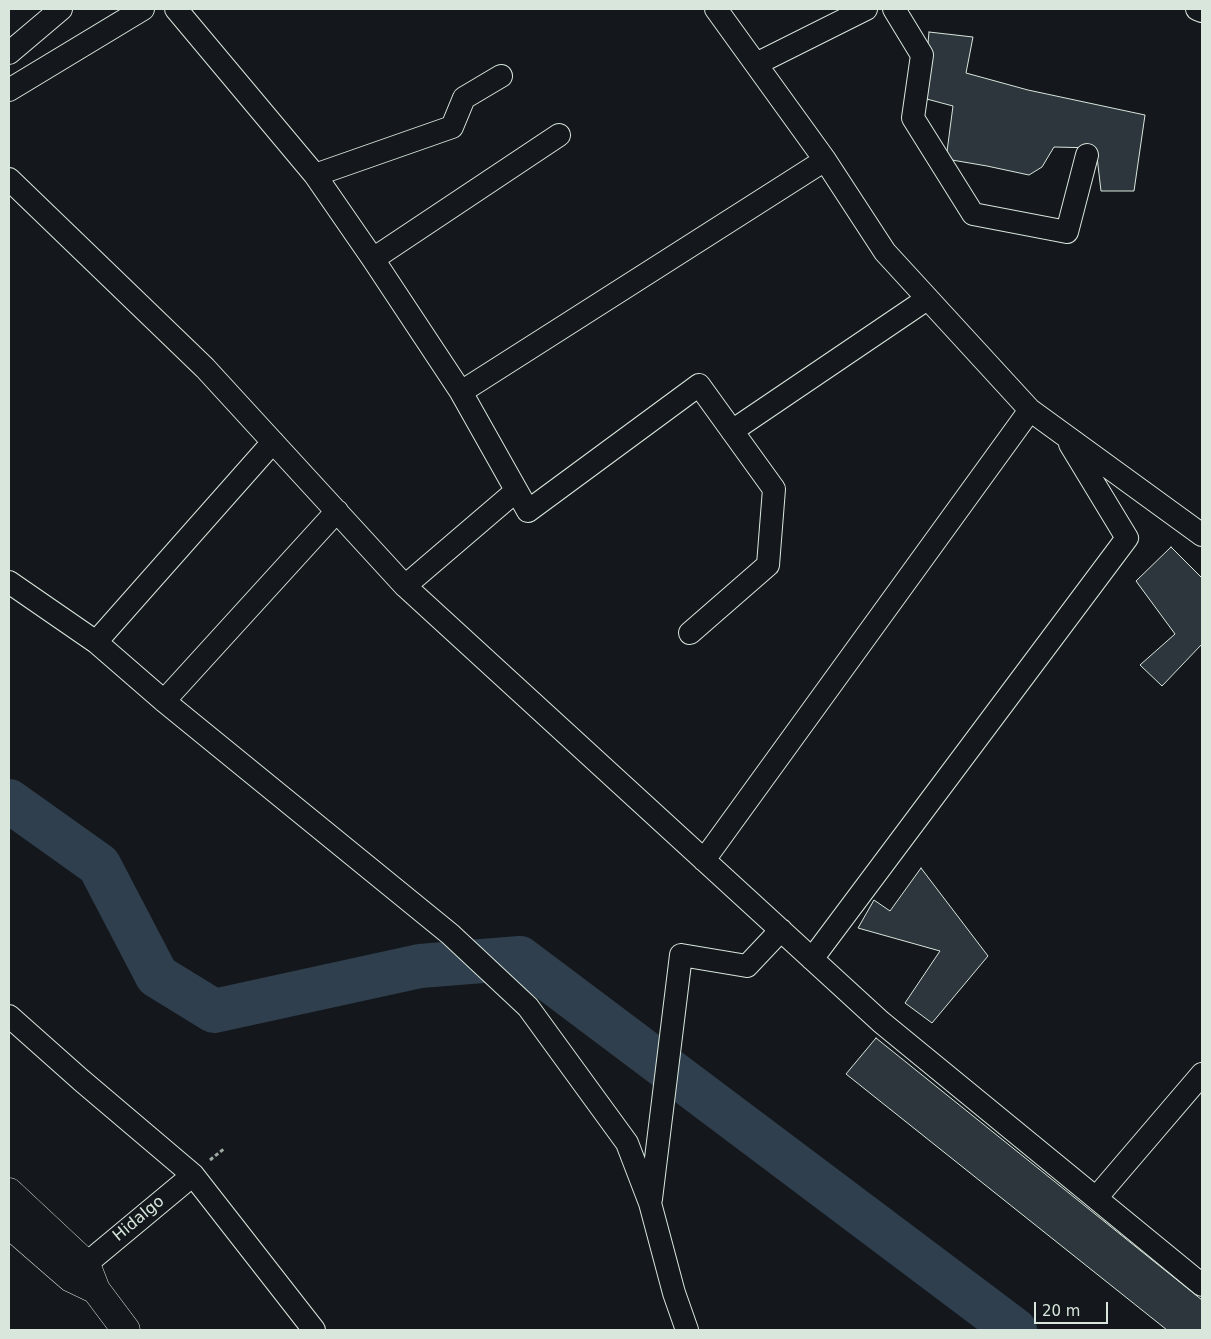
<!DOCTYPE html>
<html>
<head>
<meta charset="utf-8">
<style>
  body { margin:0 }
  #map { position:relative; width:1211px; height:1339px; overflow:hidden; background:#14181c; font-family:"DejaVu Sans",sans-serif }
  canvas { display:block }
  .frame { position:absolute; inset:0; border:10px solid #d8e6dc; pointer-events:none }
  .scale { position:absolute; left:1034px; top:1302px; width:74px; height:22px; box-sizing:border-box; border:2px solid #d8e6dc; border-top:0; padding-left:6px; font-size:15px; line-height:18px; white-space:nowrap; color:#d8e6dc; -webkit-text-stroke:4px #14181c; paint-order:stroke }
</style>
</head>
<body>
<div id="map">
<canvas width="1211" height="1339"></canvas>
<div class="frame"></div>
<div class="scale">20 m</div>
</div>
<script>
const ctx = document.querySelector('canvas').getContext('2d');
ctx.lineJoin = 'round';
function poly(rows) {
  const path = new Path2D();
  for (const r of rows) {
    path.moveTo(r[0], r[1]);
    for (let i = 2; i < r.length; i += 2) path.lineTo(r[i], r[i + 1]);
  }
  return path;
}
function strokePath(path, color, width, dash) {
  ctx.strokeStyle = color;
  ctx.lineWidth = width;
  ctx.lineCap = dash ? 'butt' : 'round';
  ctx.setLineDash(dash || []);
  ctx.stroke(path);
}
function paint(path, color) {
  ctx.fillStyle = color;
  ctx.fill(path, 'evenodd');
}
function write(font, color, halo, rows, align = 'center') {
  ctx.font = font + ' "DejaVu Sans",sans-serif';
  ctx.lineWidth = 4;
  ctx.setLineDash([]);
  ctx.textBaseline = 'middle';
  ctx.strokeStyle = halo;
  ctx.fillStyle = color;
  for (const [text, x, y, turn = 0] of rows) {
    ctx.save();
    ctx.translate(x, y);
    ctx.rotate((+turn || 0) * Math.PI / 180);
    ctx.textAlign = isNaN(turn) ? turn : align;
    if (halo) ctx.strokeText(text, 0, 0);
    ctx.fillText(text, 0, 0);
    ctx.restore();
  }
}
const river = poly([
  [9,801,99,865,157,976,214,1011,420,966,520,958,1015,1330]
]);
const building = poly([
  [929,32,973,37,966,73,1028,90,1145,115,1134,191,1101,191,1096,148,1054,147,1042,167,1029,175,987,166,946,159,953,106,923,98,929,32],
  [1171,547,1202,578,1202,644,1162,686,1140,665,1175,634,1136,581,1171,547],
  [921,868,988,956,932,1023,905,1003,940,951,858,928,874,900,890,911,921,868],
  [876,1038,1202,1300,1202,1330,1167,1330,846,1074,876,1038]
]);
const path = poly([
  [210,1160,225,1148]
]);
const street = poly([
  [176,9,315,175,373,259,461,392,528,511,699,385,774,489,768,565,690,633],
  [716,9,825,160,885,252,1030,410,1202,535],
  [894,9,922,55,913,118,973,214,1067,232,1087,155],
  [1197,9,1202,11],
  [9,53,61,9],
  [756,64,866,9],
  [9,90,143,9],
  [315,175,452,127,464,98,501,76],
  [9,179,205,368,405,586,881,1022,1202,1285],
  [373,259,559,135],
  [461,392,825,160],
  [732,431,927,299],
  [9,582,96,642,164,701,450,934,528,1007,627,1143,650,1203,674,1293,687,1330],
  [405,586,516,491],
  [96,642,273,442],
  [164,701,337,511],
  [704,860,1030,410],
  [812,959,1127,538,1070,444],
  [9,1016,81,1080,193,1175,314,1330],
  [1096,1198,1202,1074],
  [651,1199,681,955,747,966,781,930],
  [73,1276,86,1264,193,1175]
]);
const secondary = poly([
  [9,1192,86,1264,96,1290,126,1330],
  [9,1224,71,1278,96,1290]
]);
const streetNames = [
  ["Hidalgo",139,1219,-40]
];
strokePath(river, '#2f3f4d', 44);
paint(building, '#2c363c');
strokePath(building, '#d8e6dc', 1);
strokePath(street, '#d8e6dc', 24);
strokePath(secondary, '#d8e6dc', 29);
strokePath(path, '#9da8a2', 3, [4, 2.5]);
strokePath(street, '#14181c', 22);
strokePath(secondary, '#14181c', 28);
write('16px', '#d8e6dc', '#14181c', streetNames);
</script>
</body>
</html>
